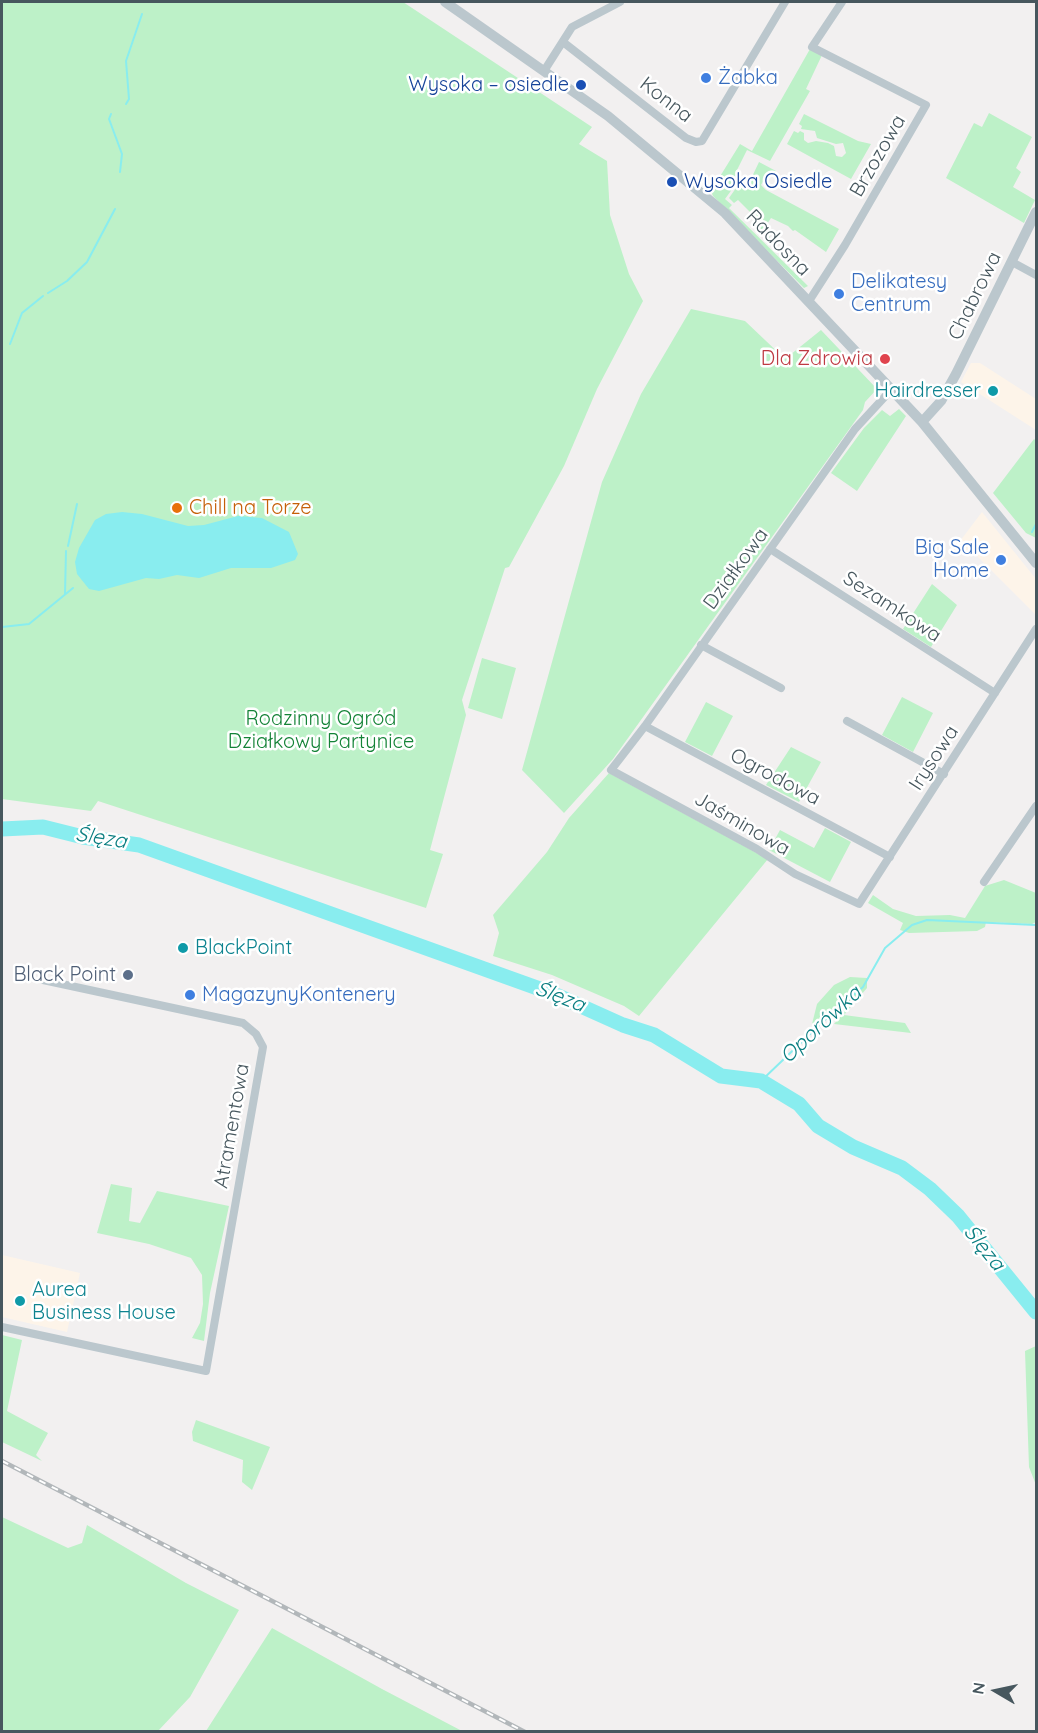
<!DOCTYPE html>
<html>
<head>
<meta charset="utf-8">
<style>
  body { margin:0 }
  #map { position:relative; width:1038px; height:1733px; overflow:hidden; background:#f2f0f0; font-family:Quicksand,sans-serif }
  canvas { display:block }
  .frame { position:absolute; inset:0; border:3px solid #47575e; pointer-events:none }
  .north { position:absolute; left:966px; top:1661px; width:60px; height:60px; -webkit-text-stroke:4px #fff; paint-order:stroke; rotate:279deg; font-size:16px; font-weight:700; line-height:24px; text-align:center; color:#47575e }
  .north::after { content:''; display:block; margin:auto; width:21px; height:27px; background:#47575e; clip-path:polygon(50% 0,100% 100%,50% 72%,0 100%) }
</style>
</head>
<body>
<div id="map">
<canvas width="1038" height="1733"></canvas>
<div class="frame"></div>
<div class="north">N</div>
</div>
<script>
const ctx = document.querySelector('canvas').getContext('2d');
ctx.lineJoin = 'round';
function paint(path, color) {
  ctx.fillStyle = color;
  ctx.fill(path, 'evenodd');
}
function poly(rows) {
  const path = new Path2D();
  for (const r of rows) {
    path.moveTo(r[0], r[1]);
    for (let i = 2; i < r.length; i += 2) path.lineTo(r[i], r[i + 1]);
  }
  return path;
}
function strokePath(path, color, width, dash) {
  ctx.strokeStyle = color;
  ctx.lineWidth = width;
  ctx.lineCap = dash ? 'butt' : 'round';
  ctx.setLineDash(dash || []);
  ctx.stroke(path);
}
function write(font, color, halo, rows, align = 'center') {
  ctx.font = font + ' Quicksand,sans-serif';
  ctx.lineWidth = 5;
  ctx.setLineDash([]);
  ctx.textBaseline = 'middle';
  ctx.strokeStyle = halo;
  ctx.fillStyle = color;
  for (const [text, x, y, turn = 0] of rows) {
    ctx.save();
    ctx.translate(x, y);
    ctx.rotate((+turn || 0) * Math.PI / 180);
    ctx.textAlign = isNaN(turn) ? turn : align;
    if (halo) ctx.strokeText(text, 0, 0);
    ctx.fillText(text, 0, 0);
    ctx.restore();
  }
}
const commercial = poly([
  [971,363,980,363,1036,399,1036,430,961,382],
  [982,512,1036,579,1036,615,971,550,966,553,957,545],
  [2,1255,80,1273,67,1332,2,1317]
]);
const green = poly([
  [2,2,403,2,592,127,579,144,607,161,610,215,629,274,643,301,597,389,564,466,509,567,505,568,462,700,466,715,430,850,443,854,426,908,98,801,91,811,2,799],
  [810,49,822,55,806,89,810,91,770,161,747,150,735,174,741,177,725,199,732,205,729,208,808,286,804,288,713,196,711,191,740,144,752,151],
  [989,113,1032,137,1016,168,1021,172,1013,187,1035,200,1024,223,946,178,974,123,982,127],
  [804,114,858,141,871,144,851,179,787,144,794,131,798,133,800,131,804,133,804,140,808,143,816,141,828,143,834,146,836,156,842,157,846,153,843,143,836,144,817,138,815,131,801,129,802,126,799,124],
  [759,162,776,171,775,174,769,171,761,185,766,190,839,229,826,252,795,230,793,231,788,226,771,218,762,232,769,236,771,240,769,242,755,228,760,222,738,200,734,203,729,198,743,178,750,181],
  [691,309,745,321,785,359,821,330,877,389,865,402,863,410,613,759,564,813,522,770,602,482,641,394],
  [899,409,906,416,857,491,831,473,864,428,882,410,890,416],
  [1034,439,1036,441,1036,538,1026,533,993,493],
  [932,584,957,605,931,647,903,629],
  [482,658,516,668,502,719,468,708],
  [902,697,933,713,913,752,882,735],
  [706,702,733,716,712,756,685,742],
  [791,747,821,762,799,802,766,785],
  [609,773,768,859,639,1016,624,1006,552,975,493,956,499,933,493,915,547,852,569,818],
  [825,828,851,842,830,882,769,850,780,830,814,848],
  [1004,880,1036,893,1036,922,1032,924,986,922,985,927,977,931,909,933,900,930,903,923,868,903,873,895,893,909,916,916,950,915,965,918,985,886],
  [850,977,867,978,867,988,844,1015,905,1023,911,1033,834,1024,842,1015,812,1024,817,1004,834,985],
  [111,1184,132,1188,129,1221,140,1223,157,1191,229,1206,210,1293,204,1341,192,1338,200,1323,203,1304,202,1275,191,1258,149,1244,97,1233],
  [2,1335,22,1340,7,1411,48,1433,36,1455,42,1461,2,1442],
  [1036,1346,1036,1485,1029,1467,1025,1351],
  [196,1420,270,1447,252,1490,242,1482,243,1460,193,1441,192,1432],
  [2,1517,68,1548,82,1543,87,1525,186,1583,239,1610,190,1697,158,1731,2,1731],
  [272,1628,382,1689,462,1731,206,1731]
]);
const water = poly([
  [122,512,142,514,188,526,204,525,238,516,262,518,289,532,298,554,295,560,271,568,231,568,199,578,177,575,159,579,146,578,99,591,89,589,77,574,75,562,79,548,95,520,106,514]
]);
const stream = poly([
  [126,104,129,99,126,61,142,14],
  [111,114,109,119,122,154,120,172],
  [48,293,67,281,87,262,115,209],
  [10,344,22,313,43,296],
  [1032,532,1036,524],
  [68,546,77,504],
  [1036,548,1036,549],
  [65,594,66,551],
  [2,627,29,624,73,588],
  [761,1081,834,1011,863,987,885,948,912,925,927,920,1036,925]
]);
const river = poly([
  [2,829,43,827,83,837,139,845,554,994,623,1025,654,1035,721,1076,761,1081,799,1104,818,1126,853,1147,902,1168,930,1189,958,1216,1036,1312]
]);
const minor = poly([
  [563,42,686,138,696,142,702,141,785,2],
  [544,71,572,27,620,2],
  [1012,262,1036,275],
  [809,301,845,245,926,105,812,47,842,2],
  [891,390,855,429,645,726,611,770,757,849,795,874,859,904,1036,629],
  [770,549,995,693],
  [701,645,781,688],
  [847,721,944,774],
  [645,726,890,857],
  [984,882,1036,806],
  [2,1327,206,1371,263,1047,256,1034,243,1023,43,980]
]);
const tertiary = poly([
  [445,2,608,116,725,213,922,422,1036,563],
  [922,422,941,401,956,374,1036,212]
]);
const rail = poly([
  [2,1461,525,1732]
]);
const markers = [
  [706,78,6,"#3f7fe0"],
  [581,85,6,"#1a4fb4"],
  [672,182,6,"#1a4fb4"],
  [839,294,6,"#3f7fe0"],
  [885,359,6,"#e0444e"],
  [993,391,6,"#0f9aa8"],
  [177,508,6,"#e8710a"],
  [1001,560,6,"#3f7fe0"],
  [183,948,6,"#0f9aa8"],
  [128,975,6,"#5c6f8a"],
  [190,995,6,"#3f7fe0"],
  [20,1301,6,"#0f9aa8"]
];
const shopNames = [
  ["Żabka",718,78],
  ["Delikatesy",851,282],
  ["Centrum",851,305],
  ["Big Sale",989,548,"right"],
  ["Home",989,571,"right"],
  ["MagazynyKontenery",202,995]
];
const transitNames = [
  ["Wysoka – osiedle",569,85],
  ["Wysoka Osiedle",684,182,"left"]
];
const streetNames = [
  ["Konna",666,100,38],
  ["Brzozowa",878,156,-60],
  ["Radosna",778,243,46],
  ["Chabrowa",975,296,-64],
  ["Działkowa",736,569,-54],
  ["Sezamkowa",892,607,33],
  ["Irysowa",934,758,-57],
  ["Ogrodowa",775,777,28],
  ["Jaśminowa",742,824,30],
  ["Atramentowa",232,1126,-80]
];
const healthNames = [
  ["Dla Zdrowia",873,359]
];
const cultureNames = [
  ["Hairdresser",981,391,"right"],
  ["BlackPoint",195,948],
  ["Aurea",32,1290],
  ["Business House",32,1313]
];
const foodNames = [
  ["Chill na Torze",189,508]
];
const parkNames = [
  ["Rodzinny Ogród",321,719],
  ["Działkowy Partynice",321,742]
];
const serviceNames = [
  ["Black Point",116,975]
];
const waterNames = [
  ["Ślęza",101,838,9],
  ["Ślęza",560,997,21],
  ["Oporówka",821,1025,-43],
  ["Ślęza",984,1248,51]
];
paint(commercial, '#fdf4e9');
paint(green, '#bdf1c8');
paint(water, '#89edef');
strokePath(stream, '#89edef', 2);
strokePath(river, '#89edef', 15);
strokePath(minor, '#bbc7cd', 8);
strokePath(tertiary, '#bbc7cd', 10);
strokePath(rail, '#b2b7ba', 4.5);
strokePath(rail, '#fff', 2, [7]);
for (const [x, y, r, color] of markers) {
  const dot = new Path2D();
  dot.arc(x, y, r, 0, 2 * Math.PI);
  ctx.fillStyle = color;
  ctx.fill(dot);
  strokePath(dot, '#fff', 2);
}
write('20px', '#366cbe', '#fff', shopNames, 'left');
write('20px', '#164399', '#fff', transitNames, 'right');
write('20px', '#47575e', '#fff', streetNames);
write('20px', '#be3a42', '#fff', healthNames, 'right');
write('20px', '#0d838f', '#fff', cultureNames, 'left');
write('20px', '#c56008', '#fff', foodNames, 'left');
write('20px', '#148337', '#fff', parkNames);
write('20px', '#4e5e75', '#fff', serviceNames, 'right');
write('italic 21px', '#0a7e81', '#fff', waterNames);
</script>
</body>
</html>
